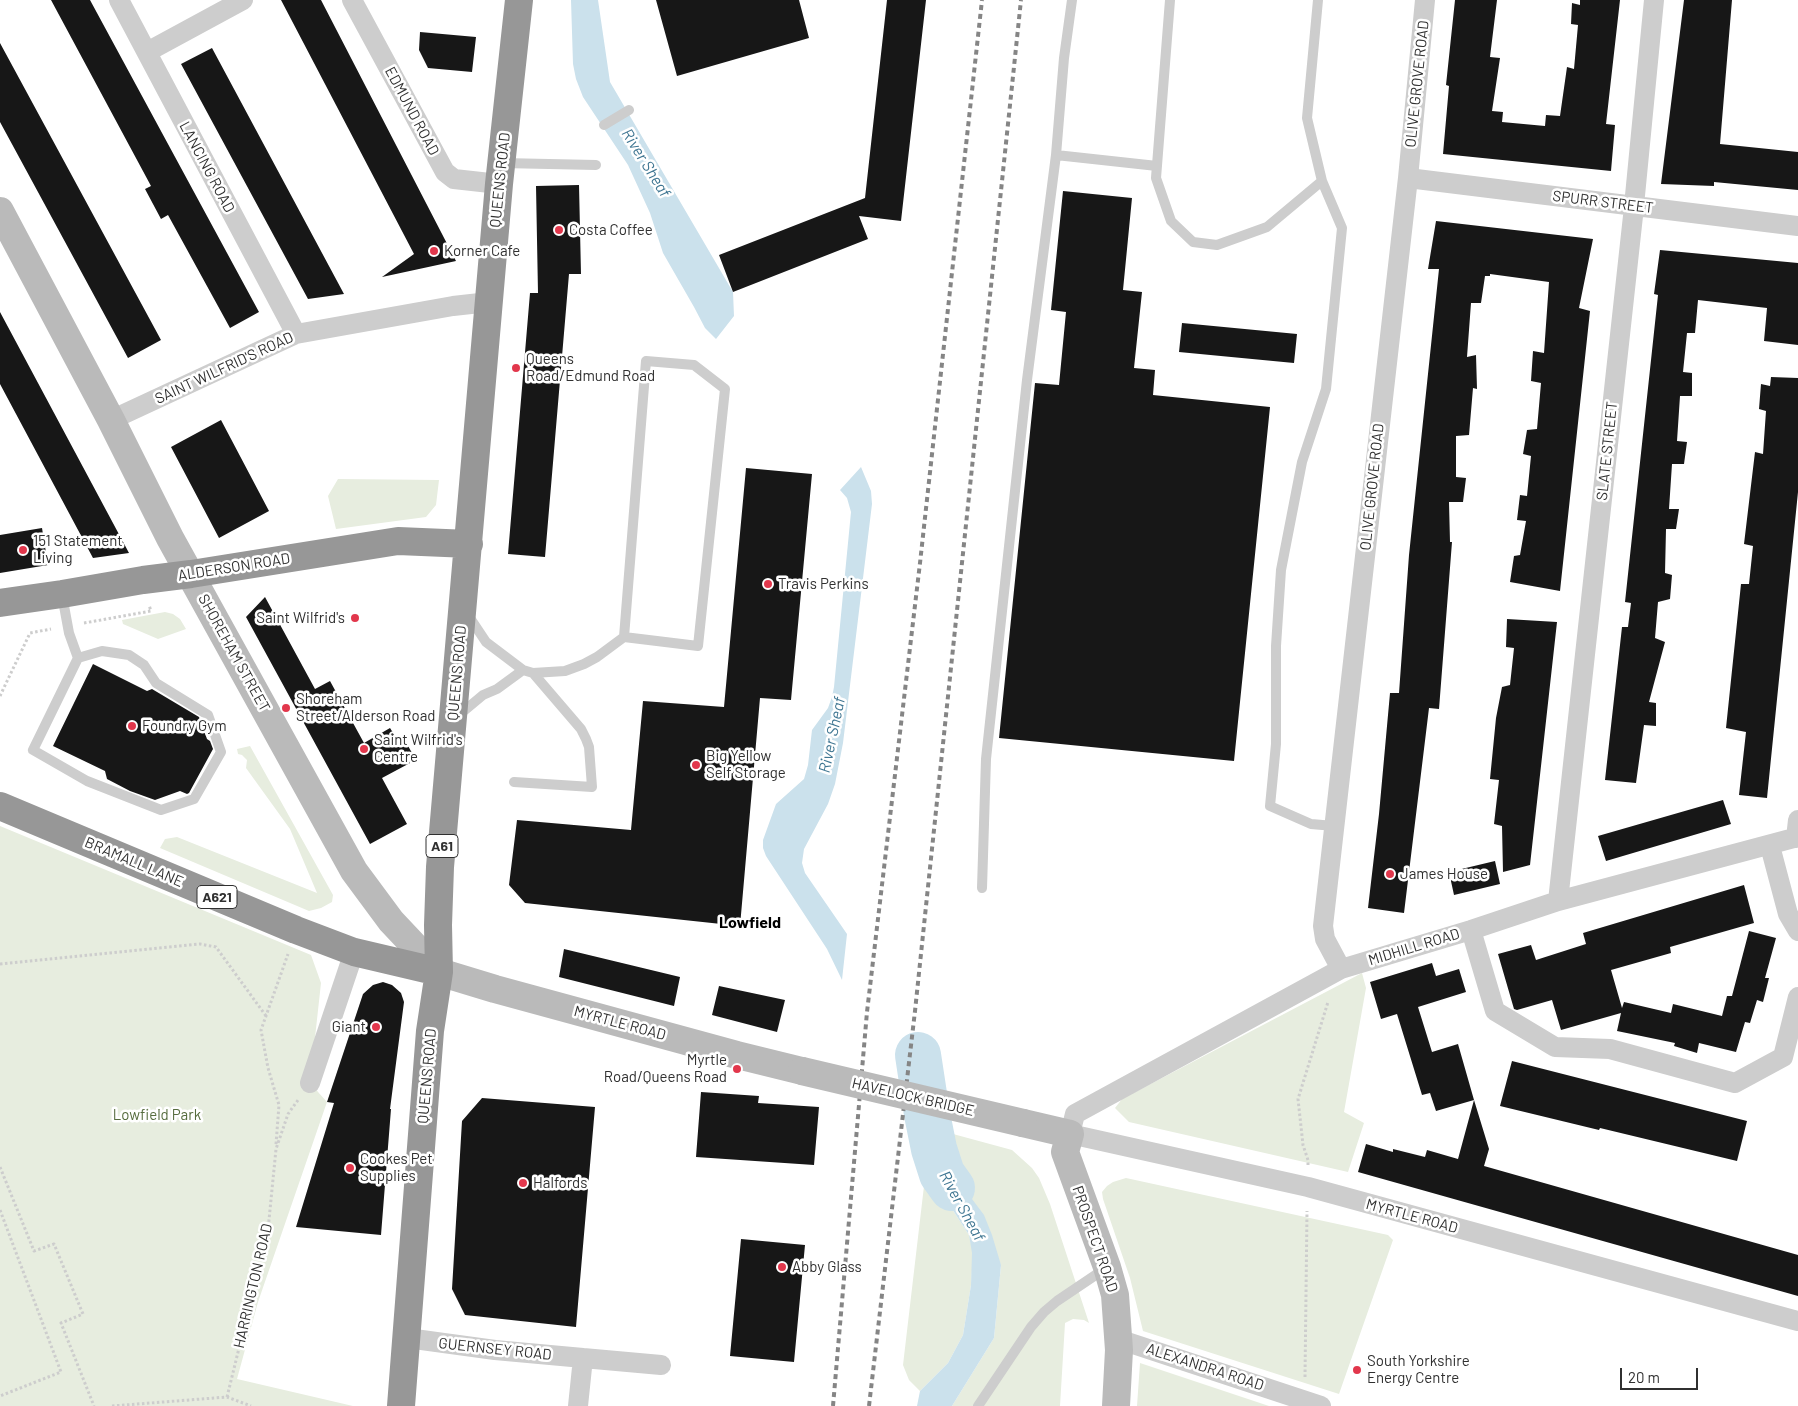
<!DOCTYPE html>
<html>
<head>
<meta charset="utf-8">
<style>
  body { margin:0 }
  #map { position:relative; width:1798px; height:1406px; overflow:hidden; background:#fff; font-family:Barlow,sans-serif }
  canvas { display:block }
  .scale { position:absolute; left:1620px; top:1368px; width:78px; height:22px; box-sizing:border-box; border:2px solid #303030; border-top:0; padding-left:6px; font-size:15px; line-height:18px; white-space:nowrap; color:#303030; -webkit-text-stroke:4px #fff; paint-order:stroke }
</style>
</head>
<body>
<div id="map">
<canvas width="1798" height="1406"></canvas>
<div class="scale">20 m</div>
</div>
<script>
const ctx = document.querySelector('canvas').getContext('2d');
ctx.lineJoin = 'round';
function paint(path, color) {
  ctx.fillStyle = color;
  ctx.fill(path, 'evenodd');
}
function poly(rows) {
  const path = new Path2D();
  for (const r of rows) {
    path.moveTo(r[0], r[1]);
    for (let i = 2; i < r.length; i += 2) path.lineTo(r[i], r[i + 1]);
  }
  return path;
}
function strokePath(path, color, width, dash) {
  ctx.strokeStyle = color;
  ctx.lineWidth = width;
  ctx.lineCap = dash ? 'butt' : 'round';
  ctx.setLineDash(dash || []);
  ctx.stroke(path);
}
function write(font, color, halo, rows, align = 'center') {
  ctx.font = font + ' Barlow,sans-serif';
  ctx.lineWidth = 5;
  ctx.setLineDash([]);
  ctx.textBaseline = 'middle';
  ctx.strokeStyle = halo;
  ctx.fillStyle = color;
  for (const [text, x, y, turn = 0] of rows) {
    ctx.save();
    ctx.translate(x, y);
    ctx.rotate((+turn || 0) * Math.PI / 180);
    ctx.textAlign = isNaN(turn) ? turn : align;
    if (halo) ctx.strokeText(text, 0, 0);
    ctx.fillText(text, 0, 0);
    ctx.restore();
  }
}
const green = poly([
  [338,479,439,480,436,505,426,517,336,529,328,496],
  [165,612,173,614,180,619,186,629,158,639,123,624,122,620],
  [250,746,333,895,332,902,321,908,309,911,160,848,165,839,177,837,317,893,290,829,246,768,247,760,242,755,238,754,237,749],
  [0,826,311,955,321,983,310,1083,327,1102,258,1302,237,1379,353,1406,0,1406],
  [1362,973,1366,988,1344,1112,1364,1123,1348,1172,1129,1122,1115,1108,1122,1099],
  [942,1131,1012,1150,1032,1168,1039,1178,1050,1204,1089,1323,1084,1320,1073,1319,1065,1323,1060,1406,952,1406,994,1338,1001,1265,950,1167],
  [926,1169,969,1235,973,1253,971,1285,963,1335,948,1363,920,1391,909,1380,903,1365],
  [1126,1178,1388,1235,1393,1240,1339,1394,1143,1331,1130,1278,1103,1199,1102,1192,1107,1186,1113,1182],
  [1140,1363,1269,1406,1137,1406]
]);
const water = poly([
  [571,0,598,0,610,82,733,292,734,316,716,339,705,328,694,307,663,253,650,213,628,165,583,97,576,79,573,64],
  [861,467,871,491,872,504,843,743,835,784,828,804,804,849,802,863,805,873,847,934,842,980,827,949,766,856,763,848,763,840,776,804,804,779,808,765,812,730,828,708,832,697,834,687,851,512,847,498,840,490],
  [920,1126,942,1131,950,1167,954,1175,984,1215,992,1235,1001,1265,994,1338,952,1406,917,1406,920,1391,948,1363,963,1335,971,1285,972,1253,969,1235,926,1169]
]);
const river = poly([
  [918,1055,927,1114,934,1149,942,1174,952,1188]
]);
const building = poly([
  [51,0,90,0,259,312,230,328,168,215,161,219,145,189,151,186],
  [281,0,321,0,456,261,382,277,414,254],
  [656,0,799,0,809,38,677,76],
  [887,0,926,0,901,221,859,216,868,239,733,292,719,255,865,198],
  [1455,0,1497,0,1490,57,1500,58,1492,111,1503,112,1502,122,1545,126,1546,115,1560,116,1567,67,1574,69,1578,25,1571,24,1572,3,1580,5,1580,0,1620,0,1606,124,1615,125,1611,171,1443,154,1449,86,1446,85],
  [1684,0,1732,0,1720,144,1798,152,1798,190,1714,182,1714,186,1661,184],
  [420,32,476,37,472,72,428,68,419,50],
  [0,43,161,340,128,358,0,122],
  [212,48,344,294,308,299,181,64],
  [579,185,581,274,569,274,545,557,508,554,530,293,538,293,536,186],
  [1063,191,1132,198,1123,290,1142,292,1134,368,1155,370,1153,395,1270,407,1234,761,999,738,1035,383,1059,385,1066,312,1051,310],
  [1436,221,1593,239,1579,308,1590,311,1560,591,1510,582,1514,556,1520,555,1526,521,1517,520,1520,495,1527,496,1531,456,1523,454,1527,430,1537,429,1541,383,1531,381,1533,351,1544,353,1549,282,1490,274,1490,276,1485,276,1481,303,1471,303,1467,357,1476,355,1477,389,1473,388,1469,435,1456,436,1456,477,1466,478,1463,502,1449,502,1450,542,1452,542,1439,709,1429,708,1404,913,1368,908,1379,814,1390,693,1399,693,1409,555,1439,269,1428,269],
  [1660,250,1798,263,1798,345,1764,341,1767,308,1698,300,1695,333,1687,333,1683,372,1692,373,1692,396,1680,396,1677,441,1687,442,1684,464,1672,464,1669,509,1679,509,1676,529,1666,529,1665,573,1672,575,1670,599,1658,602,1655,638,1665,642,1649,702,1656,703,1656,726,1644,725,1636,783,1605,780,1622,627,1628,627,1631,603,1625,602,1658,295,1654,294],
  [0,312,129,553,93,558,0,384],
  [1182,323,1297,334,1294,363,1179,352],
  [1771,377,1798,378,1798,492,1767,798,1739,795,1746,732,1726,728,1741,584,1749,584,1753,546,1744,544,1755,452,1763,454,1766,411,1759,409,1761,384,1770,386],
  [221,420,269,511,219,538,171,447],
  [746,468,812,474,791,700,760,698,740,926,525,903,509,885,517,820,631,830,643,701,724,707],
  [42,528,48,565,0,573,0,535],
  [265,597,315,689,330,681,364,743,390,728,397,739,407,744,412,753,410,763,382,778,407,824,370,844,246,617],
  [1507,619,1557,622,1530,865,1503,872,1502,826,1494,824,1499,780,1490,779,1496,718,1502,687,1510,685,1514,648,1506,647],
  [93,664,147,691,152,689,199,717,207,739,210,741,213,749,189,793,187,794,180,791,155,800,130,791,107,779,105,771,53,746],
  [1723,800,1731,824,1606,861,1598,836],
  [1495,861,1500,884,1454,895,1449,872],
  [1744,885,1754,923,1670,947,1671,953,1611,970,1622,1008,1624,1002,1671,1013,1673,1004,1722,1016,1727,996,1732,996,1749,931,1776,938,1765,978,1769,978,1763,1002,1757,1000,1750,1023,1745,1022,1736,1052,1699,1043,1697,1053,1674,1046,1675,1043,1617,1031,1621,1013,1561,1030,1552,1000,1517,1010,1514,1009,1498,954,1531,945,1536,960,1586,944,1583,933],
  [564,949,680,977,674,1006,559,977],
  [1432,963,1436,976,1459,969,1466,992,1418,1007,1432,1052,1458,1044,1474,1100,1436,1111,1430,1093,1422,1095,1397,1014,1381,1019,1370,982],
  [383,982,392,985,401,993,404,1002,390,1109,391,1109,381,1235,296,1227,334,1103,327,1102,363,994,373,985],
  [719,986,785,1000,777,1032,712,1015],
  [1512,1061,1747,1121,1737,1161,1600,1128,1599,1130,1500,1106],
  [701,1092,759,1096,758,1103,819,1107,814,1165,696,1157],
  [482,1098,595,1107,576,1327,465,1315,452,1289,462,1121],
  [1474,1100,1489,1149,1484,1166,1798,1255,1798,1296,1358,1172,1366,1144,1393,1152,1393,1149,1425,1157,1427,1150,1458,1159],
  [741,1239,805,1245,794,1362,730,1356]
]);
const path = poly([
  [84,623,151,611,149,605],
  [0,696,30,633,51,629],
  [0,964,200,944,216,947,266,1016],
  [276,1144,279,1105,268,1068,261,1030,288,954],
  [1308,1165,1308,1160,1303,1145,1298,1099,1328,1002],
  [0,1167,34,1251,54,1244,83,1314,61,1323,94,1406],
  [0,1210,61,1372,0,1396],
  [1305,1377,1307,1211],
  [227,1397,268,1230,276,1149,288,1114,298,1100],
  [112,1406,227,1397,251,1406]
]);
const lane = poly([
  [1072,0,1064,58,1056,155,1157,166],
  [1170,0,1156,178,1171,221,1193,242,1217,245,1267,227,1322,181],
  [1318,0,1307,118,1322,181,1342,228,1326,389,1302,462,1281,570,1276,646,1276,744,1270,806,1311,824,1334,826],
  [604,125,629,110],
  [502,163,596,165],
  [62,595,69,633,78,658,33,750,87,781,161,810,194,799,221,752,208,715,156,683,144,665,129,655,102,651,78,658],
  [468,615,486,642,523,670,533,673,565,671,584,664,597,657,624,637,646,361,694,365,725,389,698,646,624,637],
  [459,715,483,695,497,689,523,670],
  [514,782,592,787,589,747,586,739,581,729,533,673],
  [982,888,986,759,1027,380,1056,155],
  [978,1406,1031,1327,1044,1312,1057,1301,1106,1268]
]);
const street = poly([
  [119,0,296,334],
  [352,0,445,172,454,179,499,184],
  [147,52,243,0],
  [1408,178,1798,226],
  [111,420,296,334,453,306,489,302],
  [1798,837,1558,901,1471,930,1341,969,1075,1114,1070,1134,1308,1187,1798,1321],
  [1796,838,1798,820],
  [1770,846,1788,914,1798,931],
  [1558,901,1633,216,1654,0],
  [1471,930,1495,1011,1555,1047,1610,1049,1735,1083,1783,1057,1798,997],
  [1341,969,1325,939,1323,926,1408,178,1425,0],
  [310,1083,354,952],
  [407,1338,495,1350,583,1358],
  [1118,1339,1321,1406],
  [578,1406,583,1358,661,1365]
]);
const secondary = poly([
  [0,211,111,420,170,538,354,871,391,921,439,972,495,989,737,1055,802,1071],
  [1023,1123,1070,1134,1065,1152,1107,1267,1115,1295,1119,1350,1116,1406]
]);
const highway = poly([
  [0,603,62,594,143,580,191,574,398,541,469,544],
  [0,806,296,930,354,952,439,972],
  [401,1406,430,1031,439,972,438,925,440,867,499,184,519,0]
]);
const rail = poly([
  [833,1406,867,1012,920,563,982,0],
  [869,1406,915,1011,1021,0]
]);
const secondaryBridge = poly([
  [802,1071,1023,1123]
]);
const markers = [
  [559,230,5,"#e2374c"],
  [434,251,5,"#e2374c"],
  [516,368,5,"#e2374c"],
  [23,550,5,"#e2374c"],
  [768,584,5,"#e2374c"],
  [355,618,5,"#e2374c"],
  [286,708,5,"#e2374c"],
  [132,726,5,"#e2374c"],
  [364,749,5,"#e2374c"],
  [696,765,5,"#e2374c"],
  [1390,874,5,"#e2374c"],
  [376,1027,5,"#e2374c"],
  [737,1069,5,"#e2374c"],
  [350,1168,5,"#e2374c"],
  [523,1183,5,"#e2374c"],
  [782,1267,5,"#e2374c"],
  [1357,1370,5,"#e2374c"]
];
const shields = [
  [442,846,32],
  [217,897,40]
];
const shieldNames = [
  ["A61",442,846],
  ["A621",217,897]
];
const streetNames = [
  ["OLIVE GROVE ROAD",1417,84,-84],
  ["EDMUND ROAD",412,111,62],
  ["LANCING ROAD",207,167,62],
  ["QUEENS ROAD",500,180,-84],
  ["SPURR STREET",1603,202,7],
  ["SAINT WILFRID'S ROAD",224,368,-25],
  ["SLATE STREET",1607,451,-84],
  ["OLIVE GROVE ROAD",1372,487,-84],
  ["ALDERSON ROAD",234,567,-9],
  ["SHOREHAM STREET",234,653,61],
  ["QUEENS ROAD",457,673,-85],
  ["BRAMALL LANE",134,862,23],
  ["MIDHILL ROAD",1414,947,-17],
  ["MYRTLE ROAD",620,1023,15],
  ["QUEENS ROAD",427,1076,-85],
  ["HAVELOCK BRIDGE",913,1097,13],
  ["MYRTLE ROAD",1412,1216,15],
  ["PROSPECT ROAD",1095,1239,71],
  ["HARRINGTON ROAD",253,1286,-77],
  ["GUERNSEY ROAD",495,1349,6],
  ["ALEXANDRA ROAD",1205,1367,18]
];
const poiNames = [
  ["Costa Coffee",569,230],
  ["Korner Cafe",444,251],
  ["Queens",526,359],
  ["Road/Edmund Road",526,376],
  ["151 Statement",33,541],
  ["Living",33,558],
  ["Travis Perkins",778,584],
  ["Saint Wilfrid's",345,618,"right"],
  ["Shoreham",296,699],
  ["Street/Alderson Road",296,716],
  ["Foundry Gym",142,726],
  ["Saint Wilfrid's",374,740],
  ["Centre",374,757],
  ["Big Yellow",706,756],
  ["Self Storage",706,773],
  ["James House",1400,874],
  ["Giant",366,1027,"right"],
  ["Myrtle",727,1060,"right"],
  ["Road/Queens Road",727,1077,"right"],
  ["Cookes Pet",360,1159],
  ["Supplies",360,1176],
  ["Halfords",533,1183],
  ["Abby Glass",792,1267],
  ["South Yorkshire",1367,1361],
  ["Energy Centre",1367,1378]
];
const parkNames = [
  ["Lowfield Park",157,1115]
];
const waterNames = [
  ["River Sheaf",646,163,58],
  ["River Sheaf",832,735,-78],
  ["River Sheaf",962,1206,61]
];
const neighbourhoodNames = [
  ["Lowfield",750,923]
];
paint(green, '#e7eddf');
paint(water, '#cbe1ec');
strokePath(river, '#cbe1ec', 46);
paint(building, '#171717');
strokePath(path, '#cdcdcd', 3, [2.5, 2.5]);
strokePath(lane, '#cdcdcd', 10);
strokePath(street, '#cdcdcd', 20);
strokePath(secondary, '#bababa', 28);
strokePath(highway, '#979797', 28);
strokePath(rail, '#858585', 4, [5, 4]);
strokePath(secondaryBridge, '#bababa', 28);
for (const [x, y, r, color] of markers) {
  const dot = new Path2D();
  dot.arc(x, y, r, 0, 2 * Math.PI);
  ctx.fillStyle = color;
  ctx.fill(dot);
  strokePath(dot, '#fff', 2);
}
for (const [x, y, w] of shields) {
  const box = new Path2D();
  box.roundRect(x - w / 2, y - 11.5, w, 23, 4);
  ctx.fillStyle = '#fff';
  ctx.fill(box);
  strokePath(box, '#303030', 1);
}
write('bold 14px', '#303030', null, shieldNames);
write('15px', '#303030', '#fff', streetNames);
write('15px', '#303030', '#fff', poiNames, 'left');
write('15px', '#566c3e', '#fff', parkNames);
write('italic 16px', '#3f7692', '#fff', waterNames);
write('bold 16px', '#000', '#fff', neighbourhoodNames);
</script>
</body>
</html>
